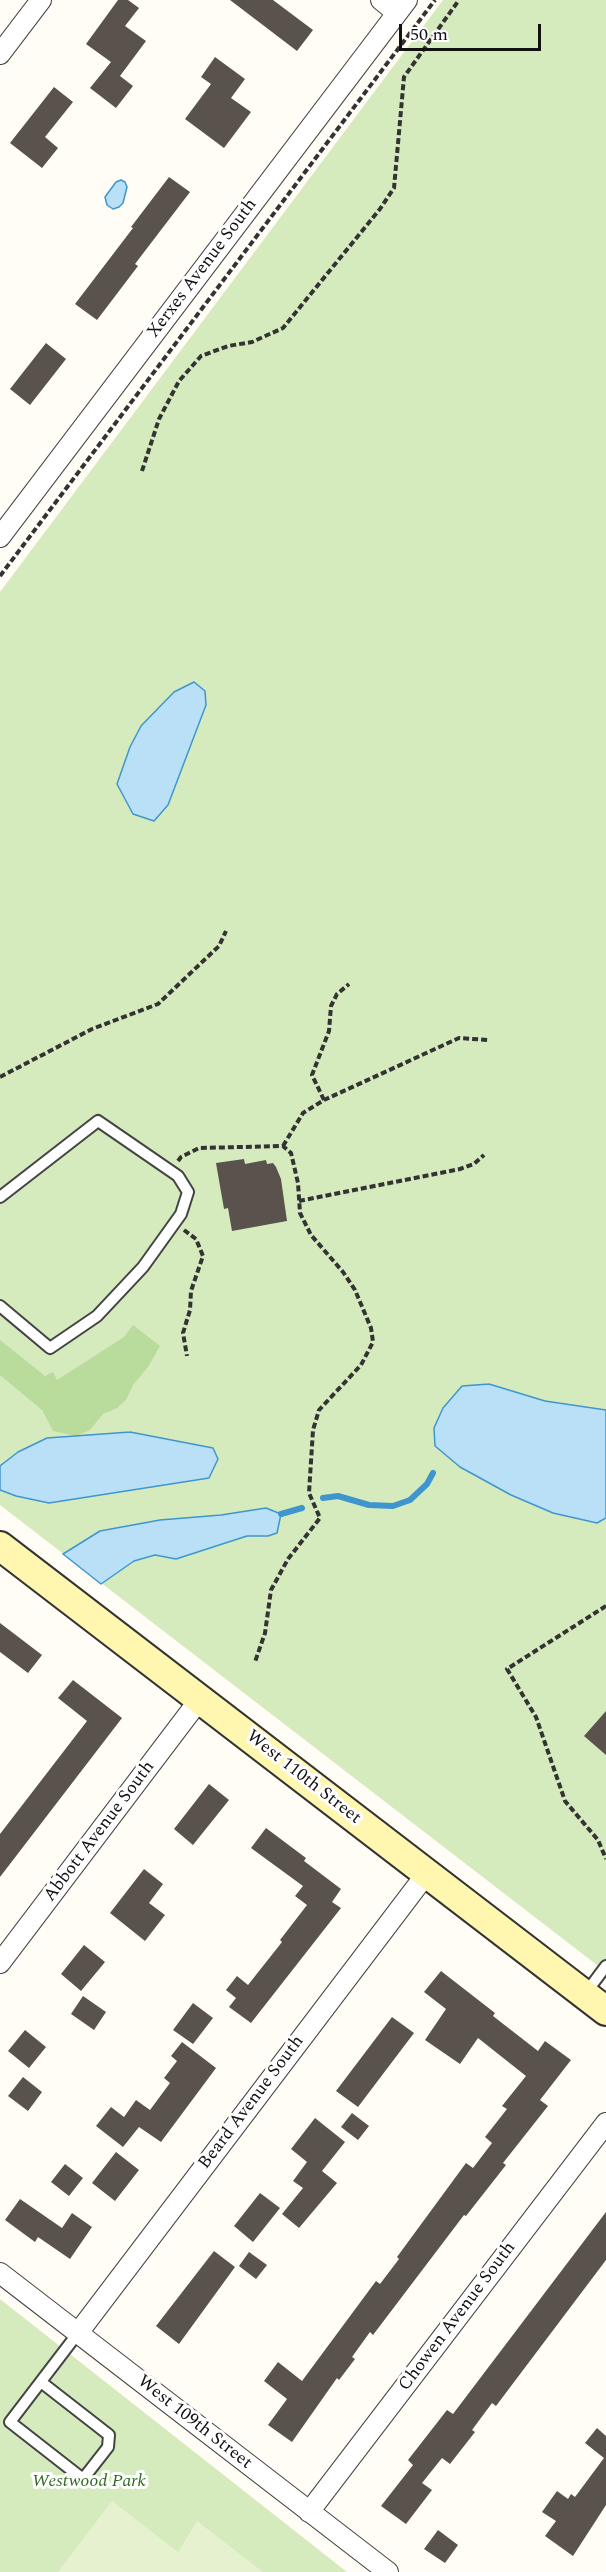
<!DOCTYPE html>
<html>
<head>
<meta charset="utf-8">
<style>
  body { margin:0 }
  #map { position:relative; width:606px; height:2572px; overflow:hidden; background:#fffdf5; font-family:Spectral,serif }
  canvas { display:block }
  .scale { position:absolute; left:399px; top:24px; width:142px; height:27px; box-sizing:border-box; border:3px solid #111; border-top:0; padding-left:8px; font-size:18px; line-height:21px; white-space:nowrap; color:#111; -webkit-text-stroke:4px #fff; paint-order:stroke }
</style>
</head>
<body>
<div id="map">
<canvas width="606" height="2572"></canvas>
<div class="scale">50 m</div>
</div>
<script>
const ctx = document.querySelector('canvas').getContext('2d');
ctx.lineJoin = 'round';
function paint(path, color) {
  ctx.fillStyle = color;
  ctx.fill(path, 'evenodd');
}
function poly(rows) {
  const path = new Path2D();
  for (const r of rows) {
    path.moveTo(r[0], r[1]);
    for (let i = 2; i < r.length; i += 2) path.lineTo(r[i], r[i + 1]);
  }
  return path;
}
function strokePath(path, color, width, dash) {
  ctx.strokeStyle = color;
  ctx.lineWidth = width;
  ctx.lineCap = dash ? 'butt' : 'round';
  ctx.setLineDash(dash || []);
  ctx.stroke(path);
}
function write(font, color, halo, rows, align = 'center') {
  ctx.font = font + ' Spectral,serif';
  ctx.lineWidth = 6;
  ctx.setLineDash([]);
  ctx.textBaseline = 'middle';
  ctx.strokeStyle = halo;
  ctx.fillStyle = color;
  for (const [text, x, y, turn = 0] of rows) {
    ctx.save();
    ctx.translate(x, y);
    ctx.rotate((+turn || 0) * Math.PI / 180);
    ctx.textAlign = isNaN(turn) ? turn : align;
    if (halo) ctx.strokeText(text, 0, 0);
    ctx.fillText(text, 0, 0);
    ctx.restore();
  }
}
const green = poly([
  [443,0,606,0,606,1972,0,1505,0,592],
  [0,2299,347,2572,0,2572]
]);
const forest = poly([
  [133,1325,160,1346,148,1367,133,1385,126,1400,117,1408,103,1414,90,1430,76,1436,53,1431,42,1410,0,1375,0,1340,45,1376,53,1372,57,1380,124,1337]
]);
const pitch = poly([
  [112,2501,178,2552,197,2521,263,2572,58,2572]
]);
const water = poly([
  [121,180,125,182,127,187,123,203,119,207,113,209,107,205,105,197,116,182,121,180],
  [194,682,205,691,206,705,168,805,154,821,133,814,117,784,130,747,141,726,174,692,194,682],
  [489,1384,545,1401,606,1410,606,1518,597,1523,553,1513,511,1495,460,1467,435,1446,434,1428,443,1408,462,1386,489,1384],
  [130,1432,213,1448,218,1459,209,1478,49,1503,16,1496,0,1490,0,1466,18,1452,47,1438,130,1432],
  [266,1508,281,1514,277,1533,268,1536,247,1536,176,1559,155,1555,134,1561,101,1584,63,1554,100,1531,160,1520,221,1515,266,1508]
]);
const stream = poly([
  [323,1498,338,1496,369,1505,393,1506,410,1500,427,1484,433,1473],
  [281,1514,302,1508]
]);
const building = poly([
  [118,0,128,0,139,8,125,26,146,41,120,76,133,86,116,108,90,88,111,62,86,44],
  [230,0,273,0,313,30,297,51],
  [215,57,245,79,231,98,251,112,224,148,185,119,211,84,201,77],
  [54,87,73,102,45,137,58,148,42,168,10,143],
  [169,177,190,192,135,264,138,266,97,320,75,304,133,228,131,227],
  [46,343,66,359,30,405,10,389],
  [244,1159,245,1164,266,1160,267,1164,273,1163,276,1167,281,1179,287,1221,232,1231,228,1208,224,1209,216,1163],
  [0,1623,42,1655,28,1673,0,1652],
  [73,1680,122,1718,0,1877,0,1834,87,1721,58,1698],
  [606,1711,606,1755,584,1736],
  [209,1784,229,1800,193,1845,174,1829],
  [266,1828,306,1858,304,1861,341,1889,332,1902,341,1908,251,2023,229,2007,236,1998,226,1990,237,1976,248,1985,282,1942,280,1940,307,1905,295,1896,303,1886,251,1848],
  [144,1869,163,1884,149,1903,165,1915,145,1941,110,1913],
  [84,1945,105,1962,81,1991,61,1974],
  [441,1971,495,2013,493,2016,538,2051,545,2041,571,2060,540,2100,548,2106,503,2163,506,2165,466,2216,464,2215,373,2335,370,2332,352,2357,355,2359,339,2380,337,2378,292,2442,268,2425,287,2399,264,2381,278,2362,302,2381,376,2281,380,2284,399,2259,397,2257,466,2163,473,2168,492,2143,485,2137,507,2109,502,2106,526,2076,478,2038,460,2064,425,2040,446,2009,424,1992],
  [83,1996,106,2012,94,2030,71,2014],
  [193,2003,213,2018,193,2044,173,2030],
  [392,2017,414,2033,358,2107,336,2091],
  [25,2030,46,2047,29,2068,8,2051],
  [182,2042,216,2068,161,2142,139,2127,123,2147,96,2126,111,2107,124,2117,136,2100,150,2110,170,2083,164,2078,177,2061,171,2056],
  [23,2077,42,2092,28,2111,8,2096],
  [352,2113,369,2126,358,2140,341,2127],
  [315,2118,345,2142,322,2171,337,2183,299,2228,282,2214,303,2188,293,2181,307,2162,291,2149],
  [116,2152,139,2170,115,2201,92,2183],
  [65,2164,83,2178,69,2196,51,2182],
  [260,2193,280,2208,253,2242,234,2226],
  [20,2199,62,2228,72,2213,92,2227,70,2259,38,2237,35,2242,5,2220],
  [606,2212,606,2260,496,2406,492,2403,472,2430,475,2432,450,2464,442,2458,422,2483,432,2490,406,2524,381,2506,413,2465,408,2460,447,2410,453,2414],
  [214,2251,235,2267,179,2344,156,2326],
  [249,2252,267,2265,256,2279,239,2266],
  [597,2428,606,2436,606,2505,573,2556,545,2536,556,2521,542,2512,557,2491,568,2499,571,2494,575,2497,604,2458,585,2443],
  [438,2530,458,2545,445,2563,424,2549]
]);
const path = poly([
  [142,471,159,419,179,381,201,356,228,346,252,342,283,328,380,209,394,188,404,77,459,0],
  [0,576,435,0],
  [0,1077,92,1029,158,1004,219,946,226,931],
  [324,1100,312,1075,329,1031,331,1006,337,994,349,984],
  [283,1146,303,1113,324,1100,459,1038,488,1040],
  [178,1161,181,1157,199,1148,283,1146,291,1153,298,1183,300,1213,311,1235,343,1272,355,1290,371,1328,373,1342,361,1365,319,1410,313,1430,309,1493,320,1518,288,1559,271,1590,265,1633,255,1662],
  [299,1201,460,1169,474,1164,484,1155],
  [184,1230,196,1239,203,1256,191,1291,190,1310,183,1333,187,1356],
  [606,1606,507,1669,536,1717,565,1801,598,1840,606,1859]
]);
const lane = poly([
  [0,1197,98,1121,178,1176,188,1192,181,1214,143,1267,97,1316,50,1348,0,1306],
  [585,1994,606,1966],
  [41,2382,109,2435,108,2447,83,2479,10,2422,78,2333]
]);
const street = poly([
  [381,0,397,13],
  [0,54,41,0],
  [0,537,407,0],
  [0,1963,200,1699],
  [0,2273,388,2572],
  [78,2333,427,1873],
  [309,2512,606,2123]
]);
const secondary = poly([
  [0,1546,606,2011]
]);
const streetNames = [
  ["Xerxes Avenue South",203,269,-53],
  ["West 110th Street",303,1778,38],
  ["Abbott Avenue South",100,1832,-53],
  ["Beard Avenue South",252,2103,-53],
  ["Chowen Avenue South",458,2317,-53],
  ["West 109th Street",194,2423,38]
];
const parkNames = [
  ["Westwood Park",89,2482]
];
paint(green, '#d5ebbd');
paint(forest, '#b9dc9c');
paint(pitch, '#e6f2cf');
paint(water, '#b9e0f7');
strokePath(water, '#3f96cf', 1.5);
strokePath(stream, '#3f96cf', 6);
paint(building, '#5a524d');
strokePath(lane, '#444', 14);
strokePath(street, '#444', 22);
strokePath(secondary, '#333', 32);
strokePath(path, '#333', 4, [6, 3]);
strokePath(lane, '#fff', 10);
strokePath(street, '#fff', 20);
strokePath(secondary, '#fff6b0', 28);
write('18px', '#111', '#fff', streetNames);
write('italic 18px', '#2f6b1f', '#fff', parkNames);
</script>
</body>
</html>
